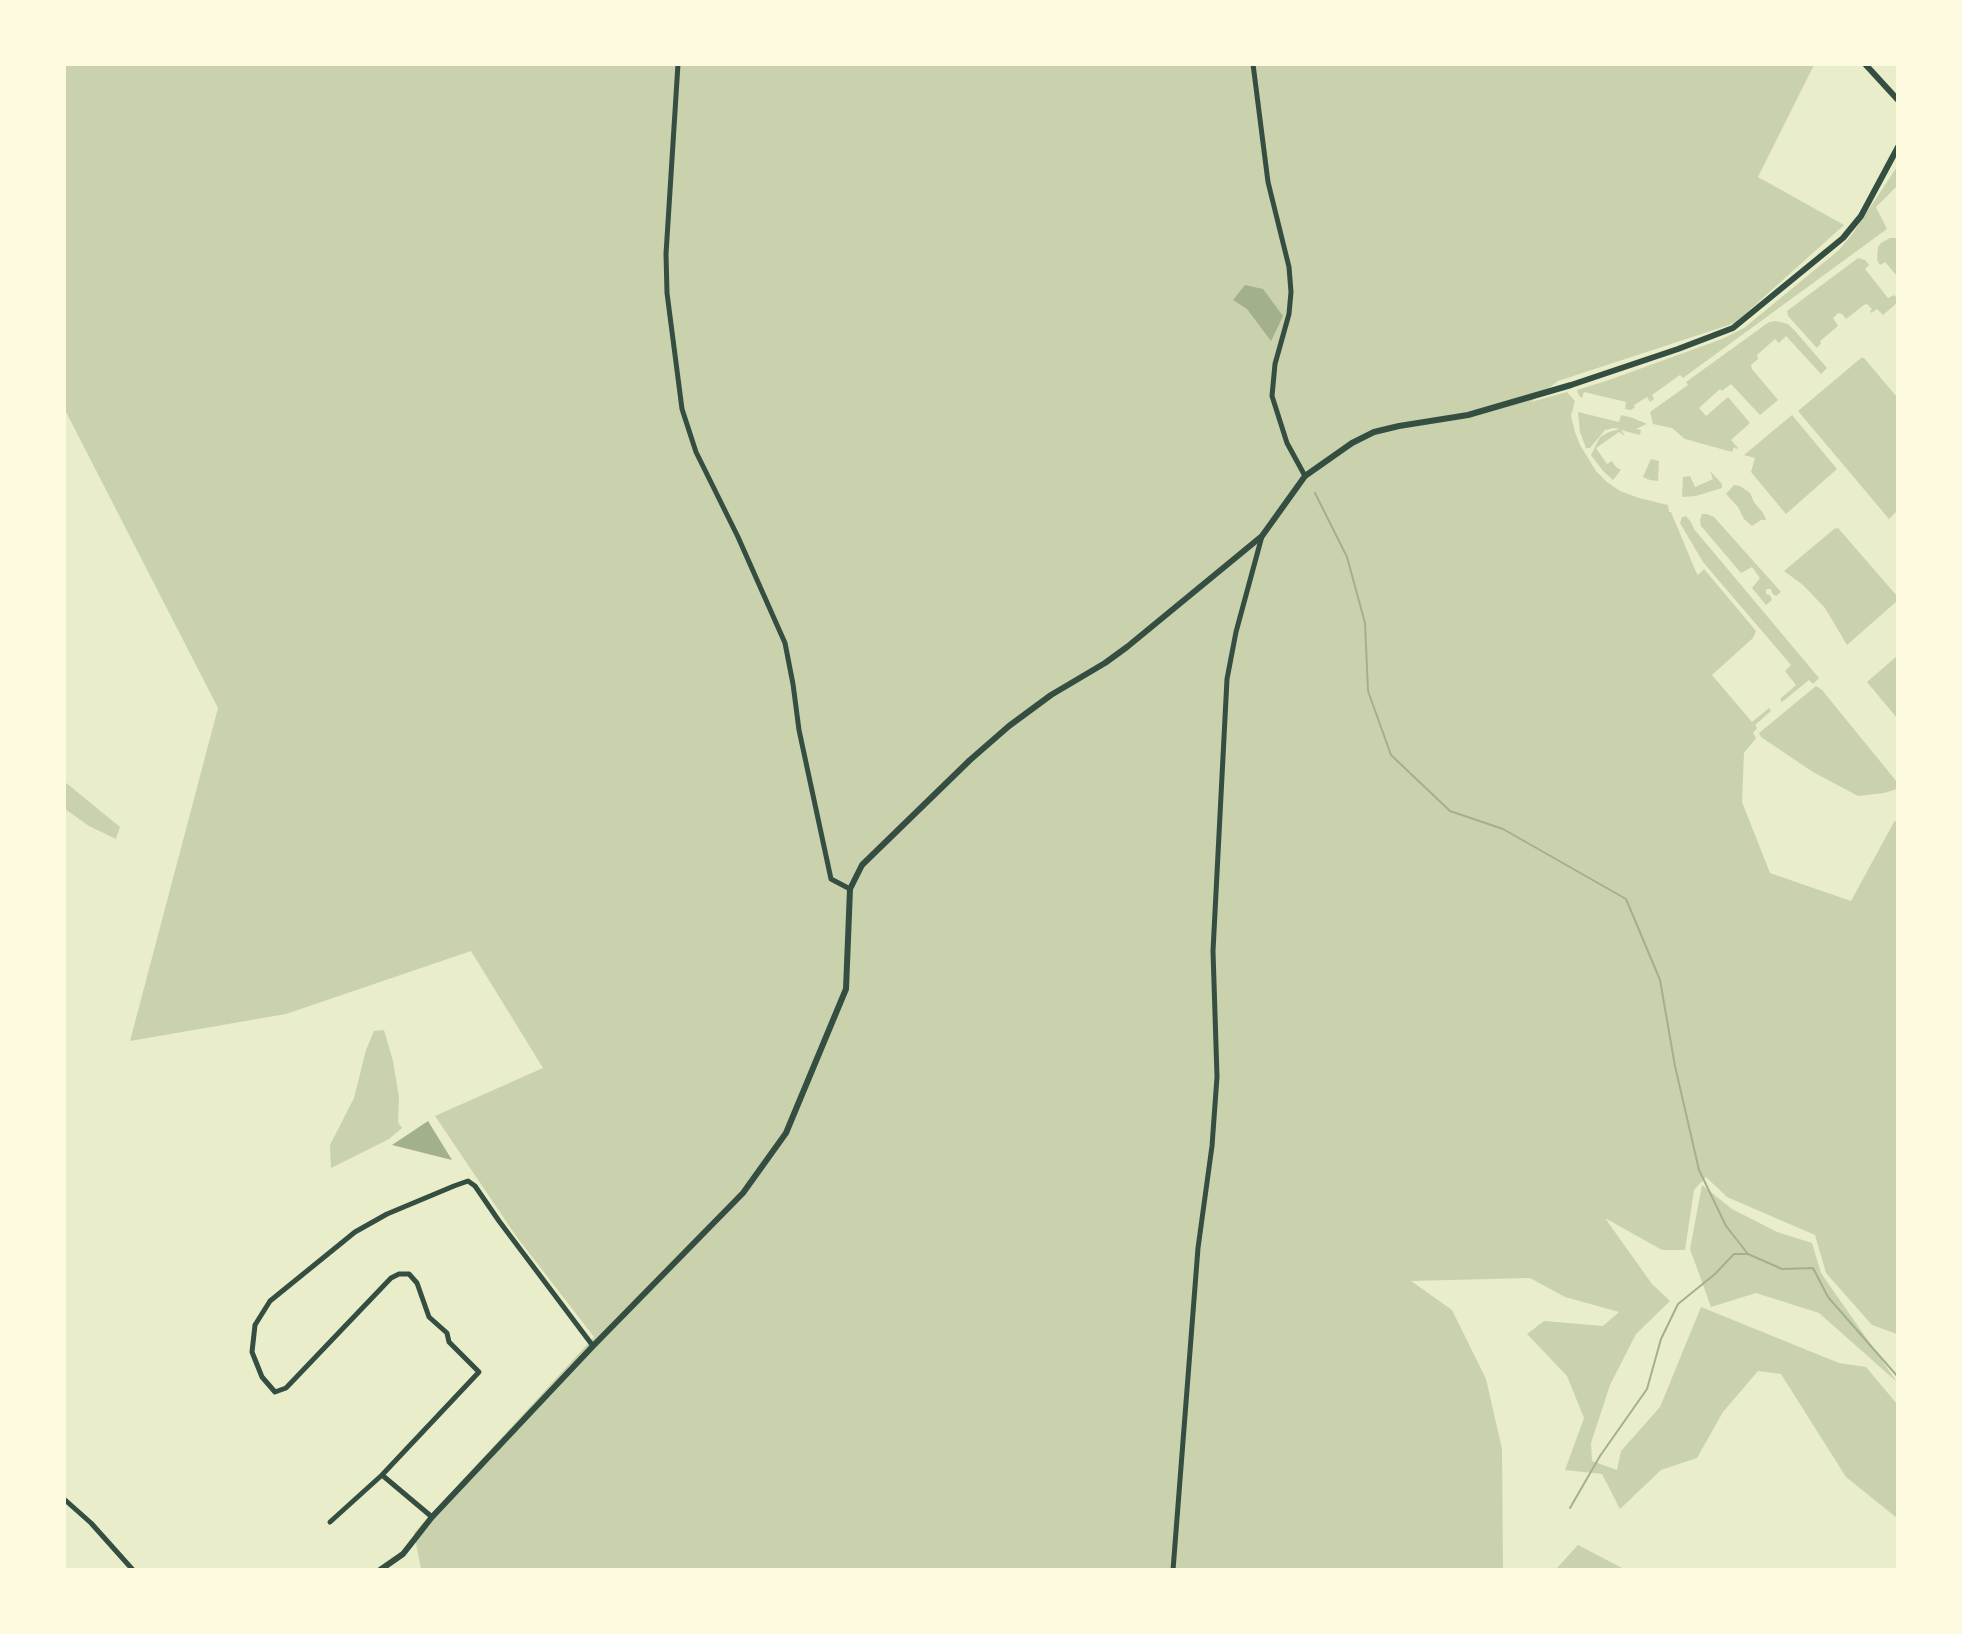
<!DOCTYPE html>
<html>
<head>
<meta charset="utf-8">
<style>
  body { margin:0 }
  #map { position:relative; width:1962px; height:1634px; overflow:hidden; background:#e9edc9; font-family:Rubik,sans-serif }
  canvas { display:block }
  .frame { position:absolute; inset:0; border:66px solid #fefae0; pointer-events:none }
</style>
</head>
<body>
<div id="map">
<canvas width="1962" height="1634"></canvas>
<div class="frame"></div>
</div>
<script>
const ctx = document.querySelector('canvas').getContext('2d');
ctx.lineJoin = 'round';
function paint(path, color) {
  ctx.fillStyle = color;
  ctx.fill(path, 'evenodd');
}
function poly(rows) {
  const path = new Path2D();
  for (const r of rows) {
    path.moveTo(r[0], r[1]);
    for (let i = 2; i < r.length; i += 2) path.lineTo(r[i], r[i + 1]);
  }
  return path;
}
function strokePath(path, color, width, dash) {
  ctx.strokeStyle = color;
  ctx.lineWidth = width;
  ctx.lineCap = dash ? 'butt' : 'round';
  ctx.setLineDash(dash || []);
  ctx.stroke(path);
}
const green = poly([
  [65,65,1814,65,1758,177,1844,225,1735,323,1558,381,1531,402,1567,392,1575,401,1571,416,1575,432,1580,445,1596,471,1607,482,1620,491,1639,498,1668,505,1669,512,1671,512,1696,572,1698,575,1704,569,1756,631,1753,638,1712,675,1752,722,1769,708,1771,711,1755,725,1757,728,1753,733,1756,738,1744,753,1742,802,1770,873,1851,901,1894,822,1897,820,1897,1334,1872,1325,1826,1273,1815,1235,1727,1197,1706,1177,1694,1190,1685,1250,1662,1250,1605,1218,1652,1284,1670,1301,1636,1334,1610,1385,1591,1443,1592,1461,1617,1470,1621,1451,1660,1407,1701,1307,1839,1363,1866,1367,1897,1404,1897,1518,1846,1477,1781,1374,1758,1371,1723,1412,1697,1458,1661,1470,1620,1509,1602,1474,1565,1470,1584,1418,1567,1376,1527,1334,1544,1321,1603,1326,1619,1312,1565,1297,1530,1278,1411,1281,1452,1310,1486,1379,1502,1449,1503,1569,421,1569,414,1533,594,1337,516,1236,435,1116,543,1068,471,951,286,1014,130,1041,218,708,65,410],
  [1897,167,1897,186,1876,207,1887,229,1683,378,1680,375,1652,395,1654,399,1650,402,1647,397,1634,405,1635,407,1631,410,1625,409,1626,402,1584,392,1582,398,1579,396,1577,390,1609,380,1722,339,1744,328,1839,250,1853,233],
  [1890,238,1897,238,1897,276,1885,262,1880,265,1877,260,1878,247,1881,243],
  [1858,258,1865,260,1869,265,1865,269,1888,298,1894,295,1897,298,1897,303,1883,315,1877,309,1871,313,1870,311,1872,309,1867,304,1864,305,1846,319,1842,314,1838,313,1833,318,1838,326,1820,341,1821,343,1817,348,1788,316,1787,311],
  [1776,321,1788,324,1795,331,1827,368,1821,374,1786,336,1779,343,1775,339,1757,355,1758,359,1751,365,1752,369,1778,400,1760,415,1731,384,1722,391,1720,389,1699,408,1706,416,1728,397,1750,423,1731,440,1738,448,1736,449,1734,447,1732,452,1685,439,1672,428,1653,424,1650,412,1688,385,1686,382,1769,322],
  [1861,358,1864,358,1897,397,1897,511,1889,519,1798,411],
  [1578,412,1619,422,1621,415,1633,418,1647,424,1636,429,1641,430,1640,435,1621,430,1625,436,1619,432,1596,448,1607,464,1612,461,1616,467,1621,470,1613,480,1603,471,1591,455,1600,437,1609,432,1620,429,1614,428,1605,430,1590,448,1586,448,1580,432],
  [1792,415,1837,469,1786,514,1751,472,1755,458,1744,455],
  [1651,459,1659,461,1658,481,1650,480,1643,477],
  [1710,471,1722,484,1722,488,1696,496,1682,497,1683,477,1690,476,1695,487,1713,479],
  [1734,485,1740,486,1750,493,1754,502,1763,513,1766,519,1765,520,1761,520,1752,526,1744,519,1738,507,1726,494],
  [1702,514,1707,514,1714,517,1781,592,1776,596,1772,593,1771,589,1766,589,1766,594,1770,595,1772,600,1766,605,1752,588,1760,578,1752,567,1741,573,1701,526,1700,520],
  [1686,516,1691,522,1694,529,1819,678,1813,684,1809,680,1782,702,1780,699,1796,685,1785,671,1791,665,1703,562,1680,523,1682,517],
  [1838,528,1897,596,1897,601,1847,645,1825,608,1803,585,1784,571,1834,529],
  [1897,656,1897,718,1867,682],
  [1816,686,1822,690,1897,782,1897,789,1884,793,1858,796,1813,772,1761,737,1759,733],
  [65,782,120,827,116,839,89,826,65,809],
  [384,1030,393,1061,399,1097,398,1122,402,1128,389,1139,331,1168,330,1145,354,1098,366,1050,374,1031],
  [1702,1185,1732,1209,1777,1232,1812,1243,1821,1273,1897,1382,1819,1313,1756,1293,1711,1307,1690,1249],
  [1578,1545,1624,1569,1556,1569]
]);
const water = poly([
  [1245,285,1263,289,1283,316,1271,341,1247,309,1233,300],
  [428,1121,452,1160,392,1145]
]);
const stream = poly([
  [1315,493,1347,557,1365,623,1368,691,1391,755,1450,811,1503,829,1626,899,1660,980,1675,1066,1699,1170,1726,1226,1748,1254,1782,1269,1813,1268,1828,1297,1898,1377],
  [1570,1508,1600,1456,1647,1389,1661,1339,1678,1304,1715,1274,1734,1254,1748,1254]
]);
const minor = poly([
  [678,64,666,254,667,293,682,409,696,452,738,537,785,643,793,684,799,730,831,879,850,889],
  [1253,64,1268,182,1289,267,1291,292,1289,314,1275,364,1272,396,1287,443,1305,476],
  [64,1499,91,1523,133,1570],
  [432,1517,382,1475,479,1372,449,1342,447,1333,429,1317,417,1283,409,1274,399,1274,391,1278,286,1388,275,1392,262,1377,252,1352,255,1325,270,1301,355,1232,387,1214,454,1186,468,1181,475,1186,499,1221,593,1346],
  [330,1522,382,1475],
  [1173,1570,1198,1248,1212,1146,1217,1077,1213,951,1227,679,1236,632,1262,536]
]);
const tertiary = poly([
  [1865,64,1898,100],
  [380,1570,403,1554,432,1517,593,1346,743,1193,786,1133,846,989,850,889,862,865,970,760,1009,726,1051,695,1105,663,1127,647,1262,536,1305,476,1352,443,1374,432,1399,426,1468,415,1571,385,1678,349,1733,328,1843,238,1861,216,1898,147]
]);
paint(green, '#cad2ad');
paint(water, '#a3b18a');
strokePath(stream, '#a3b18a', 2);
strokePath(minor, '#344e41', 5);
strokePath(tertiary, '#344e41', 6);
</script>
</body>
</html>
